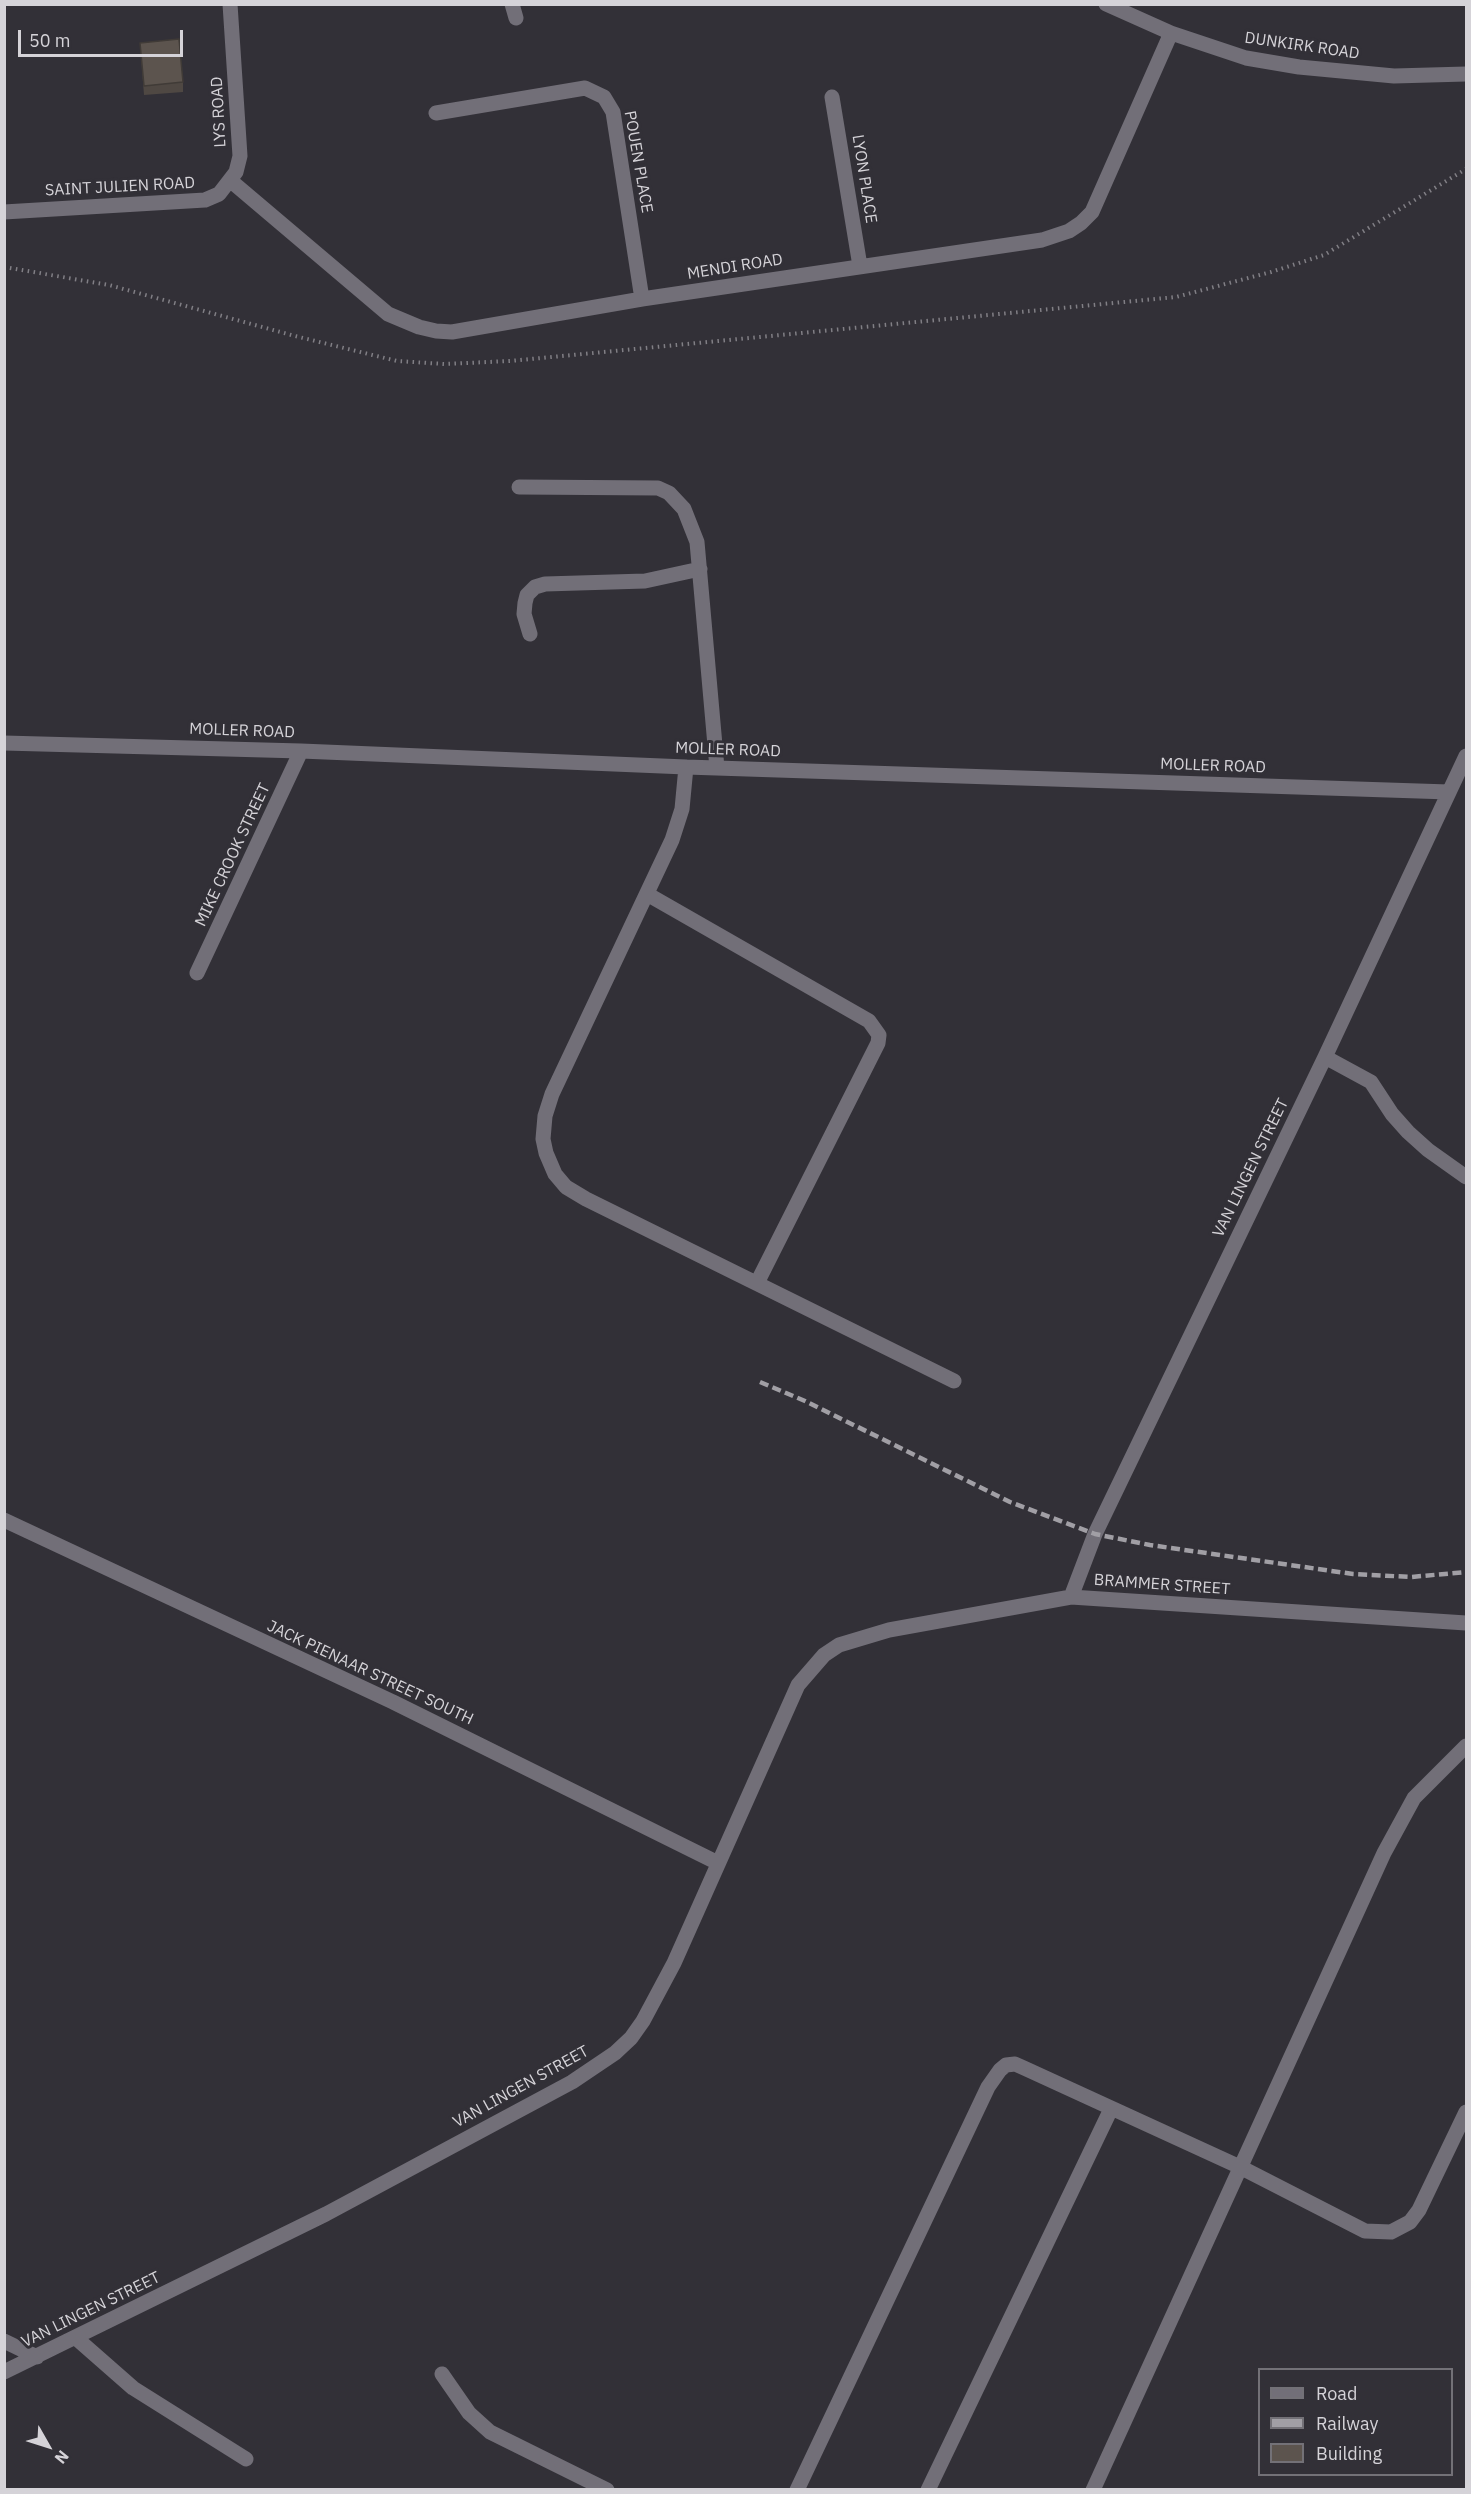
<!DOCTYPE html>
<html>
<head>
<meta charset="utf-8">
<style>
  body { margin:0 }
  #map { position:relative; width:1471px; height:2494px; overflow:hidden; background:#323037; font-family:"IBM Plex Sans",sans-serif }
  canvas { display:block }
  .frame { position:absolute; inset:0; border:6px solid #d5d3d8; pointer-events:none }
  .legend { position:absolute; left:1258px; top:2368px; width:195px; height:108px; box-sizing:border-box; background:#323037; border:2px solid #737177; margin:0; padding:8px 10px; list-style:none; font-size:18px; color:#d5d3d8 }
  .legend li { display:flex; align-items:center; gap:12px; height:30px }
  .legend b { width:30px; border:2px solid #737177 }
  .north { position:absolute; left:18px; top:2416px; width:60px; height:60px; -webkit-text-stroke:4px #323037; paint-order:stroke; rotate:129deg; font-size:16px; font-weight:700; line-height:24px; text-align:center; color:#d5d3d8 }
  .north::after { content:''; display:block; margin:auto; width:21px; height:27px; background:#d5d3d8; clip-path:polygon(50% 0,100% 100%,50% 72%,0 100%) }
  .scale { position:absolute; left:18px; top:30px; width:165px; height:27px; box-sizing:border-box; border:3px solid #d5d3d8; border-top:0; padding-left:8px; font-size:18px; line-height:21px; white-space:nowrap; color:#d5d3d8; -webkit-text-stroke:4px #323037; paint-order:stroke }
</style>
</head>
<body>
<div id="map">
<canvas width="1471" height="2494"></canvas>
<div class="frame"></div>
<ul class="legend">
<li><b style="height:8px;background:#726f78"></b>Road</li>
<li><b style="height:8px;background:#a19fa5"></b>Railway</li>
<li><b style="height:16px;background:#5c544e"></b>Building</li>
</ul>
<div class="north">N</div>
<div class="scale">50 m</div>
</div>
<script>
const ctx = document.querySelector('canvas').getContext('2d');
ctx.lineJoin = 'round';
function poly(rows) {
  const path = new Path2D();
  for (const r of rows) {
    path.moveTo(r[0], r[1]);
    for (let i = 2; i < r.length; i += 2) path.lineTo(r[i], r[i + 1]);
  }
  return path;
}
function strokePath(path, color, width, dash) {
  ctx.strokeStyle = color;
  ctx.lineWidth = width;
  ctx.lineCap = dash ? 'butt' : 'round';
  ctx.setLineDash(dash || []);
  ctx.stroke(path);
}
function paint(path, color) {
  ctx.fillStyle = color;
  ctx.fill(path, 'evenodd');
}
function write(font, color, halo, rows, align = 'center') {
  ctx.font = font + ' "IBM Plex Sans",sans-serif';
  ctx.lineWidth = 6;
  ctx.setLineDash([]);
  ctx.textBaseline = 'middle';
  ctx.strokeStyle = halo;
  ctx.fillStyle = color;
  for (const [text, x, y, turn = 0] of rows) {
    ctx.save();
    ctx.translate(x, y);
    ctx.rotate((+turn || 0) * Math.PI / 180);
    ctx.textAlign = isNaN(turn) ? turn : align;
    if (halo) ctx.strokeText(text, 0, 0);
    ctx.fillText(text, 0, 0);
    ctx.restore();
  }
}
const path = poly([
  [4,267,109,285,295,336,397,361,444,364,510,361,1176,297,1271,272,1324,255,1466,169]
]);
const minor = poly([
  [512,4,516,18],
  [1106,4,1171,33,1246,58,1299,67,1394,76,1466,74],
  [832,97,860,266],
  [436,113,585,88,604,97,613,112,642,299],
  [231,181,388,314,419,327,436,331,452,332,642,299,1042,240,1069,231,1081,223,1092,212,1171,33],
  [4,212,205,200,219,194,236,172,240,156,230,4],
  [519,487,658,488,669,493,684,509,697,542,717,768],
  [530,634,524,614,525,603,527,595,535,587,545,584,645,581,700,569],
  [4,743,301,751,686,767,1449,792],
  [686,767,682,809,672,840,552,1094,545,1116,543,1139,546,1153,555,1174,566,1187,586,1199,954,1381],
  [647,894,869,1021,879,1035,878,1043,757,1283],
  [197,973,301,751],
  [1325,1057,1371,1082,1392,1114,1408,1132,1428,1150,1466,1177],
  [4,1520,393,1702,718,1863],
  [1071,1597,1095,1534,1325,1057,1466,756],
  [76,2338,133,2388,246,2459],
  [4,2341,37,2357],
  [4,2372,326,2214,572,2082,615,2053,631,2038,643,2021,674,1963,798,1685,824,1655,839,1645,889,1630,1071,1597,1466,1623],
  [442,2374,469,2413,490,2432,607,2490],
  [797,2490,988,2087,1000,2070,1006,2065,1015,2064,1024,2068,1240,2167,1365,2231,1391,2232,1410,2222,1419,2210,1466,2112],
  [928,2490,1111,2109],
  [1093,2490,1384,1853,1414,1798,1466,1746]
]);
const rail = poly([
  [760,1382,805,1401,1010,1502,1095,1534,1150,1545,1353,1574,1411,1577,1466,1572]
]);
const wall = poly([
  [140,43,183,82,183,92,144,95]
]);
const building = poly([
  [179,39,183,82,144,86,140,43,179,39]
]);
const streetNames = [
  ["DUNKIRK ROAD",1302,46,8],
  ["LYS ROAD",219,112,-93],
  ["POUEN PLACE",638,162,80],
  ["LYON PLACE",864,179,81],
  ["SAINT JULIEN ROAD",120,187,-3],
  ["MENDI ROAD",735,267,-9],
  ["MOLLER ROAD",242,731,2],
  ["MOLLER ROAD",728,750,2],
  ["MOLLER ROAD",1213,766,2],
  ["MIKE CROOK STREET",233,855,-65],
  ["VAN LINGEN STREET",1251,1168,-64],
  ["BRAMMER STREET",1162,1585,4],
  ["JACK PIENAAR STREET SOUTH",370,1673,25],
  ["VAN LINGEN STREET",521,2087,-29],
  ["VAN LINGEN STREET",91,2310,-26]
];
strokePath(path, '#817f85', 4, [1.5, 4.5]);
strokePath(minor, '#726f78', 15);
strokePath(rail, '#a19fa5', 4.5, [9, 4.5]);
paint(wall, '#4f4843');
paint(building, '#5c544e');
strokePath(building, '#403b37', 1.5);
write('16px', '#d5d3d8', '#323037', streetNames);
</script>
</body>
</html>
